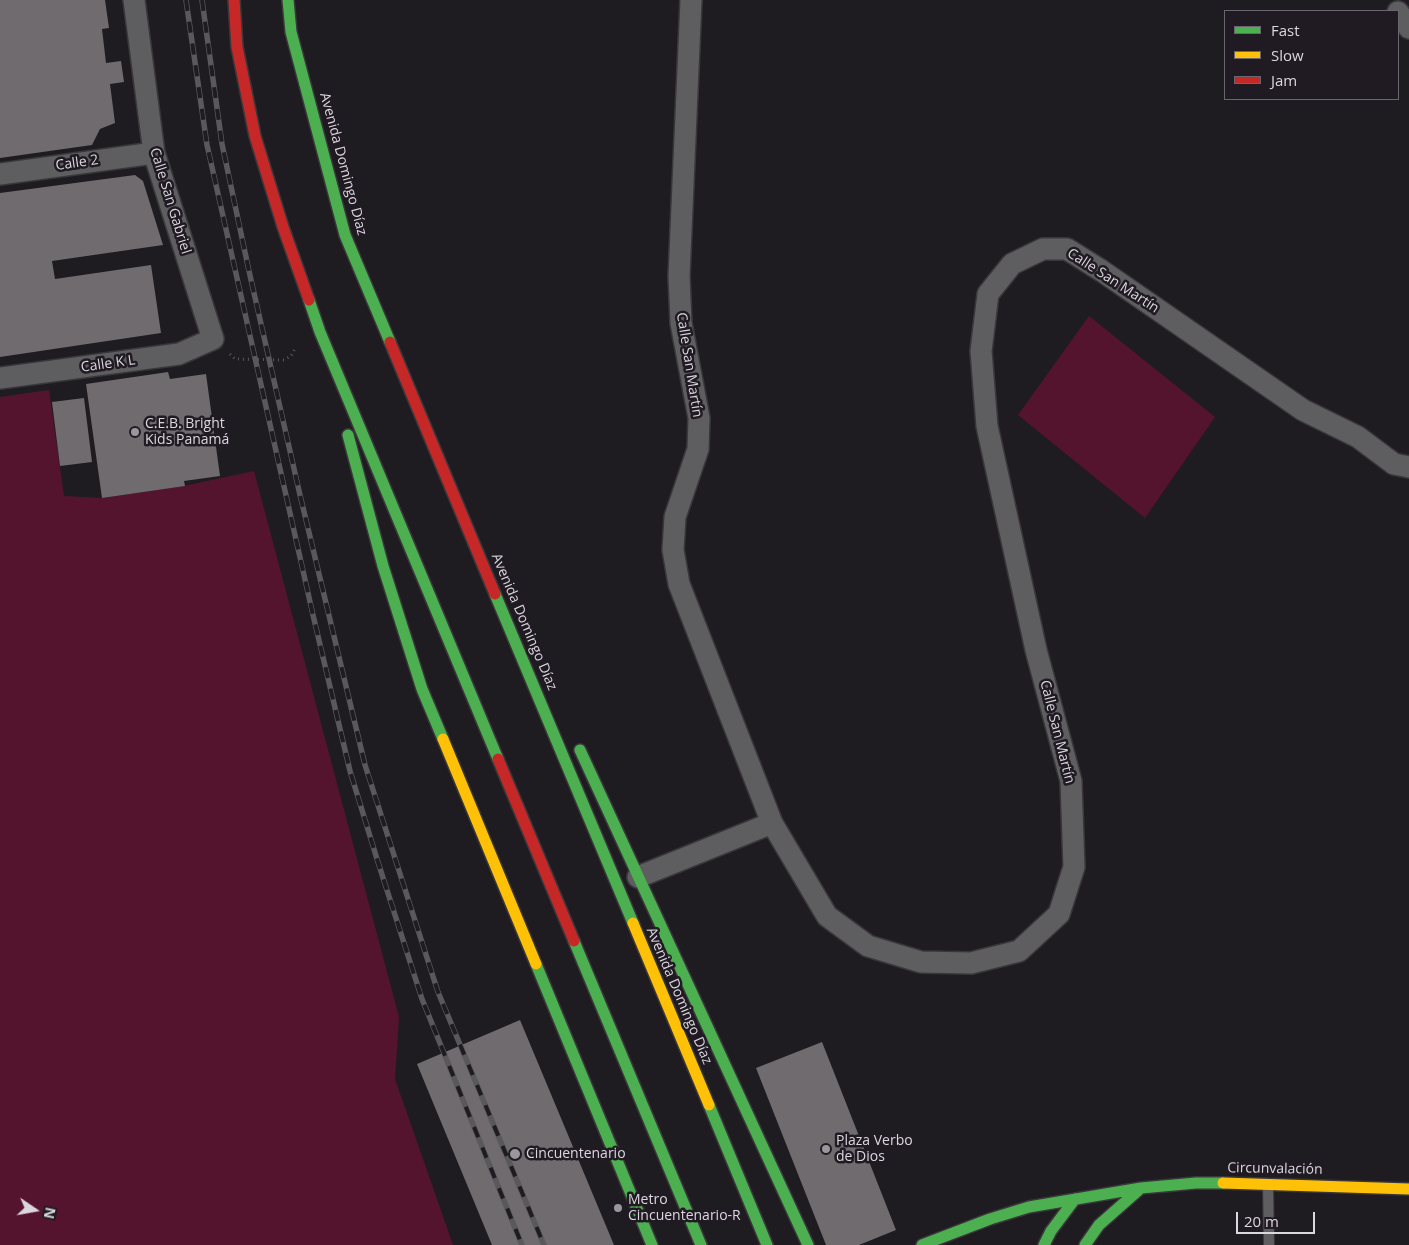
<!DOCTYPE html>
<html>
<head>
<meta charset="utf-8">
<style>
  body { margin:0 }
  #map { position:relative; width:1409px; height:1245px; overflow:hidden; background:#1f1c21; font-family:"Open Sans",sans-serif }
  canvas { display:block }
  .legend { position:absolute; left:1224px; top:10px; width:175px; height:90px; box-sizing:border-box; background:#201a23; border:1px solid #6b666e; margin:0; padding:6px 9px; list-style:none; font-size:15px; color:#dcd7de }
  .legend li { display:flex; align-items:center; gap:10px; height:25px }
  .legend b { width:25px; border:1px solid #6b666e }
  .north { position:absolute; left:10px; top:1185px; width:50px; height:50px; -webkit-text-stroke:4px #201a23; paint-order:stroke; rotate:102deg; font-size:14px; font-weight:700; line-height:20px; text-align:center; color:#dcd7de }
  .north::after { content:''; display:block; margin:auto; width:18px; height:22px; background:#dcd7de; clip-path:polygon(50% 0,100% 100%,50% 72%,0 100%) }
  .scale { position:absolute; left:1236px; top:1212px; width:79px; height:22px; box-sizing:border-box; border:2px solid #dcd7de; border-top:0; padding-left:6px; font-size:15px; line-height:18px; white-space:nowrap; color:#dcd7de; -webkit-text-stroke:4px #201a23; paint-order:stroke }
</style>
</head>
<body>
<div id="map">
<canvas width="1409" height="1245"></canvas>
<ul class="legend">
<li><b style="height:6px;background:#4caf50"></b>Fast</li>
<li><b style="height:6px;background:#ffc107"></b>Slow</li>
<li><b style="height:6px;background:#c62828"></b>Jam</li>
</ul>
<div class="north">N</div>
<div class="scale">20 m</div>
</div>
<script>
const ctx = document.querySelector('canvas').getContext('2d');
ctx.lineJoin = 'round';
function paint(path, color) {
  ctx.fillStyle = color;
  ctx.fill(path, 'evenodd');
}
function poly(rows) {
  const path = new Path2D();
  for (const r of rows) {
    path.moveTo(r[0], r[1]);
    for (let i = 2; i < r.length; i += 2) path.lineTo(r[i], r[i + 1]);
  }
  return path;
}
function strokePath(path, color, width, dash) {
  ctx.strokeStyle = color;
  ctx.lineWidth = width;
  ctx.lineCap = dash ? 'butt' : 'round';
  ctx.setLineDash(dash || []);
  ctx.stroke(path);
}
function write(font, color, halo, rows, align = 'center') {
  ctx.font = font + ' "Open Sans",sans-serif';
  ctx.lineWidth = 5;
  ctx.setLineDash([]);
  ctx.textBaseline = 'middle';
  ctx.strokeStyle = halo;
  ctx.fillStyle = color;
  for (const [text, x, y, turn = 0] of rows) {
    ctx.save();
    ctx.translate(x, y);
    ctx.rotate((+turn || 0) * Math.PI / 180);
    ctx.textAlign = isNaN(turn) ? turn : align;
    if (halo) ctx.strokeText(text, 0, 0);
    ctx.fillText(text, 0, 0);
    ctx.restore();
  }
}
const green = poly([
  [1089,316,1215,417,1145,518,1018,415],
  [49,390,64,496,102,498,184,486,254,471,399,1017,395,1079,453,1245,0,1245,0,397]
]);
const building = poly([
  [0,0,105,0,109,28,102,29,106,63,121,61,124,82,110,84,115,123,100,129,92,145,0,158],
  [135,175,143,181,163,245,52,261,55,279,151,265,161,333,0,357,0,193],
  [168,372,170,379,206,374,220,476,184,481,185,486,102,498,86,384],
  [84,398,92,462,60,466,52,402],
  [520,1020,614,1245,492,1245,417,1064],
  [822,1042,896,1230,859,1245,826,1245,756,1068]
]);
const path = poly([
  [230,354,235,359,284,360,291,356,296,347]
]);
const lane = poly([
  [1268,1185,1269,1245]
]);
const street = poly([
  [691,0,679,276,681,323,699,418,698,449,675,517,673,550,679,584,772,823,827,916,868,946,921,962,971,963,1019,951,1059,914,1074,867,1071,781,1036,650,987,426,981,351,988,294,1012,264,1043,249,1067,249,1102,271,1303,410,1358,437,1394,464,1409,467],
  [1398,12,1409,28],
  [0,174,154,153],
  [0,378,179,354,213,339,154,153,134,0],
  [638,877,772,823]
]);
const fast = poly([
  [288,0,291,32,345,235,390,342],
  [309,300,320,332,498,759],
  [348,435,383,566,422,689,443,739],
  [495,594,633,923],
  [580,750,808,1245],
  [574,941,701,1245],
  [536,964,652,1245],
  [709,1105,767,1245],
  [922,1245,990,1219,1029,1207,1141,1188,1196,1183,1223,1183],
  [1044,1245,1051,1231,1075,1199],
  [1085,1245,1099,1225,1141,1188]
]);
const slow = poly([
  [443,739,536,964],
  [633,923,709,1105],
  [1223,1183,1409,1189]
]);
const jam = poly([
  [234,0,237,47,255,136,283,227,309,300],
  [390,342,495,594],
  [498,759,574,941]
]);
const rail = poly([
  [186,0,207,145,313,615,350,771,377,859,422,999,522,1245],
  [202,0,222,144,249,271,300,495,365,765,438,992,544,1245]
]);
const markers = [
  [135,432,5,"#9a969c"],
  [826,1149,5,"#9a969c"],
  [515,1154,6,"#9a969c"],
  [618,1208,5,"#9a969c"]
];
const streetNames = [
  ["Calle 2",77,163,-8],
  ["Avenida Domingo Díaz",343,164,75],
  ["Calle San Gabriel",170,201,73],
  ["Calle San Martín",1113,281,33],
  ["Calle K L",108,364,-8],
  ["Calle San Martín",689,365,81],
  ["Avenida Domingo Díaz",524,622,67],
  ["Calle San Martín",1057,732,76],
  ["Avenida Domingo Díaz",679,996,67],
  ["Circunvalación",1275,1169,1]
];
const poiNames = [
  ["C.E.B. Bright",145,424],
  ["Kids Panamá",145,440],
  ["Plaza Verbo",836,1141],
  ["de Dios",836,1157],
  ["Cincuentenario",526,1154],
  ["Metro",628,1200],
  ["Cincuentenario-R",628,1216]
];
paint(green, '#54142e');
paint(building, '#6f6b6f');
strokePath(lane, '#39373b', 12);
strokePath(street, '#39373b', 24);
strokePath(fast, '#39373b', 14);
strokePath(slow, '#39373b', 14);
strokePath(jam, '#39373b', 14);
strokePath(path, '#5a595c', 3, [1, 4]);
strokePath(lane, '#5e5d5f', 10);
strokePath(street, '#5e5d5f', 21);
strokePath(fast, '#4caf50', 11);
strokePath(slow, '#ffc107', 11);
strokePath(jam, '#c62828', 11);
strokePath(rail, '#59585a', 5.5);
strokePath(rail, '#201a23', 4, [11]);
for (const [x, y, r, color] of markers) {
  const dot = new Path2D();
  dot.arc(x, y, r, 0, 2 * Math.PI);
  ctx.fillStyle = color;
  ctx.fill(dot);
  strokePath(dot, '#201a23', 2);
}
write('14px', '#dcd7de', '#201a23', streetNames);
write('14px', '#dcd7de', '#201a23', poiNames, 'left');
</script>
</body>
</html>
